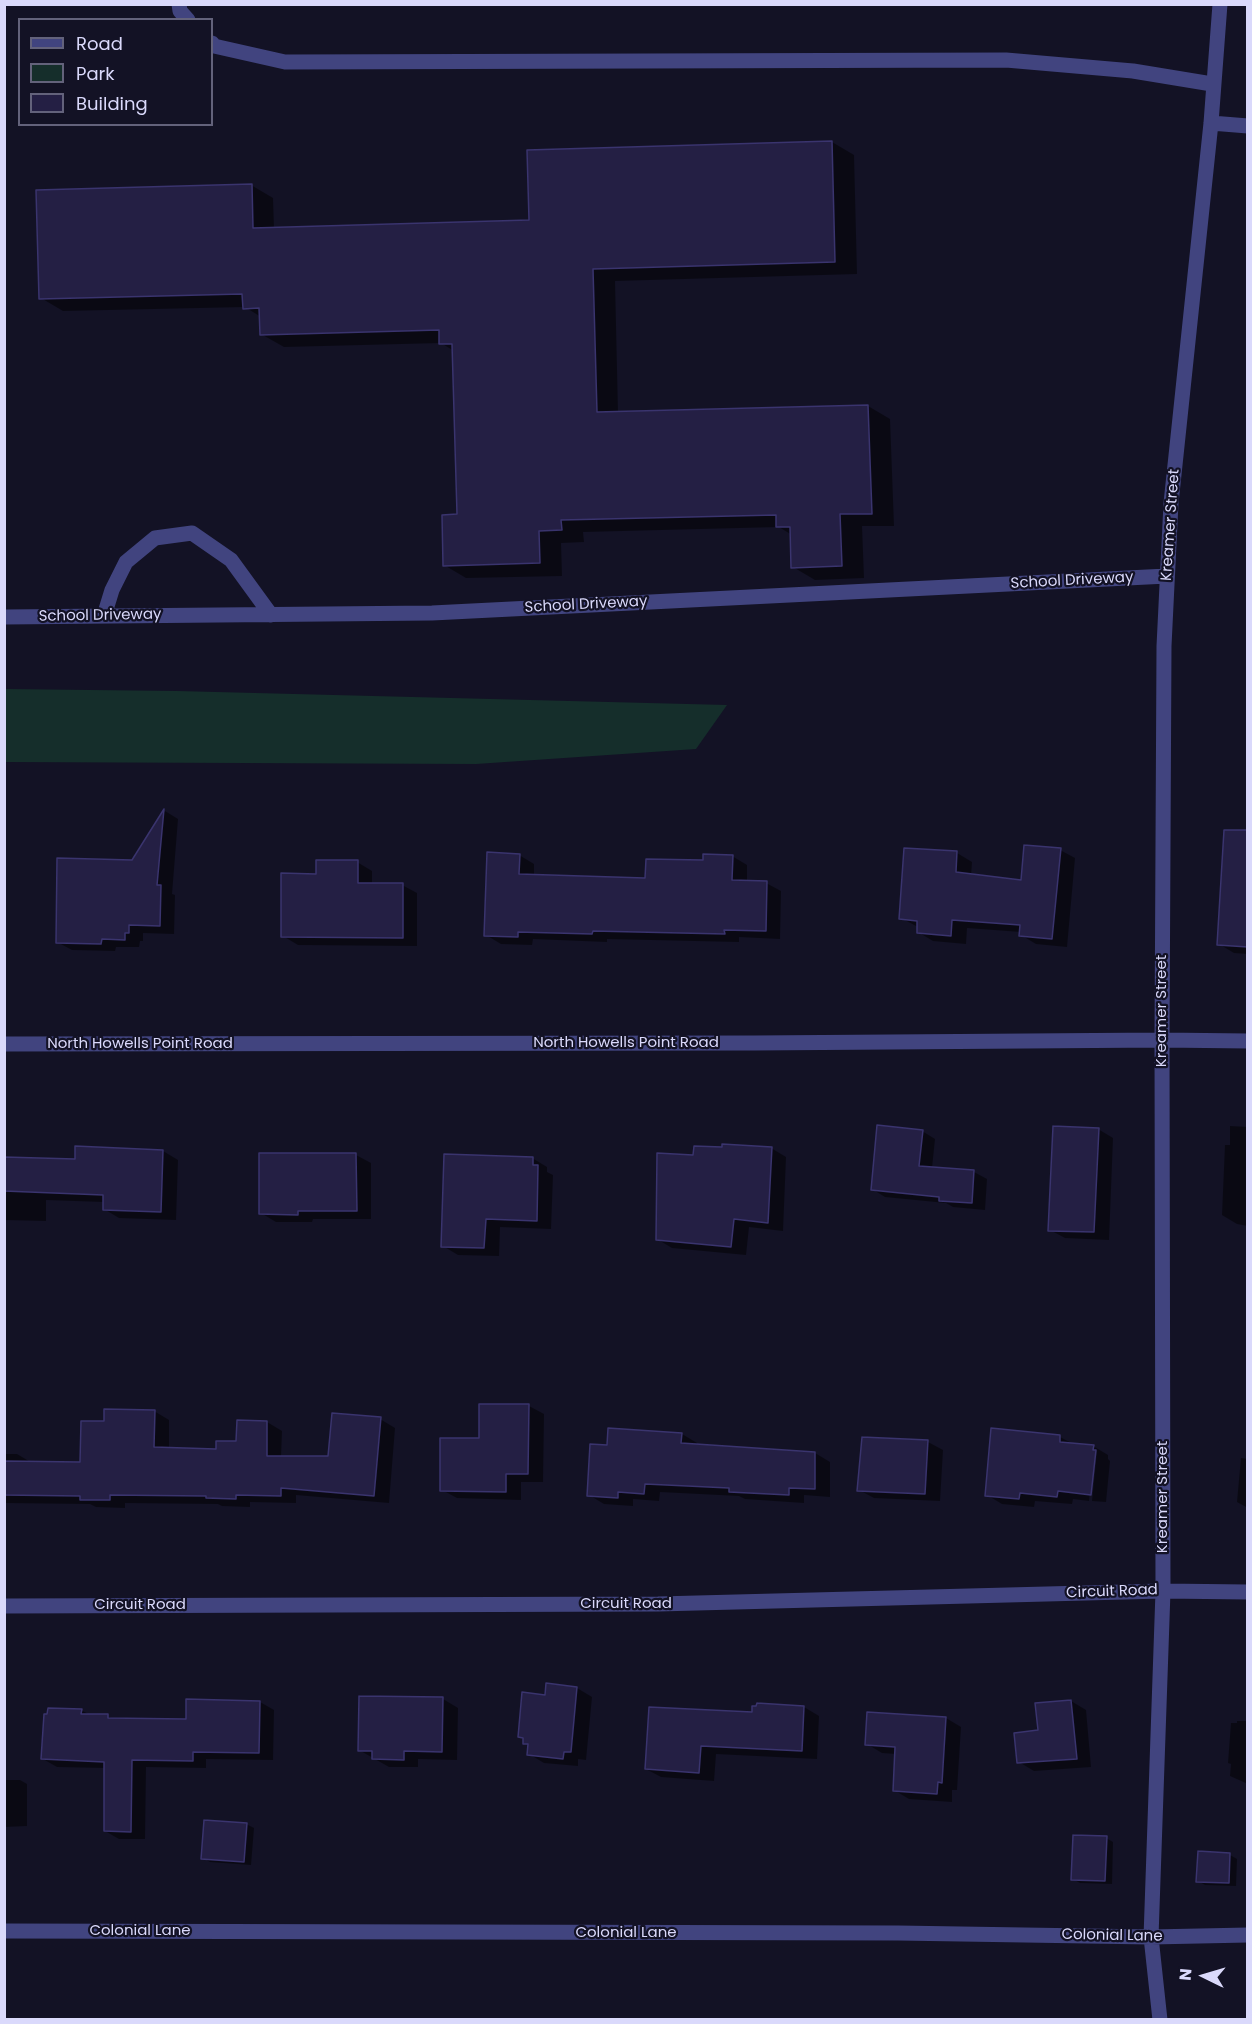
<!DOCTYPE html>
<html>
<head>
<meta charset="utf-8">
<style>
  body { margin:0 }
  #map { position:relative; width:1252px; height:2024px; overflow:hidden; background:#131225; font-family:Poppins,sans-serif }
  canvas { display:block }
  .frame { position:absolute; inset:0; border:6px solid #dad9fb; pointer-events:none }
  .legend { position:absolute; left:18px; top:18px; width:195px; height:108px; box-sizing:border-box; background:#131225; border:2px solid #63627b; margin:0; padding:8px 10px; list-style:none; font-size:18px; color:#dad9fb }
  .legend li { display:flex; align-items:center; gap:12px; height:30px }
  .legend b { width:30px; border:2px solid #63627b }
  .north { position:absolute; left:1174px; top:1946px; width:60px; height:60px; -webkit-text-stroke:4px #131225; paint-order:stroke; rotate:275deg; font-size:16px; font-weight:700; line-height:24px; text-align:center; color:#dad9fb }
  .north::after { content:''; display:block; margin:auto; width:21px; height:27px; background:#dad9fb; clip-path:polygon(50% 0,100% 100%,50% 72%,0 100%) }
</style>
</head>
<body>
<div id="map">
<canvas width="1252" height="2024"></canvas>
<div class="frame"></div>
<ul class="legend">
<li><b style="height:8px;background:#41447f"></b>Road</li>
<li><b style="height:16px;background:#152e2b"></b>Park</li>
<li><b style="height:16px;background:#241f44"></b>Building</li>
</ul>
<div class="north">N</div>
</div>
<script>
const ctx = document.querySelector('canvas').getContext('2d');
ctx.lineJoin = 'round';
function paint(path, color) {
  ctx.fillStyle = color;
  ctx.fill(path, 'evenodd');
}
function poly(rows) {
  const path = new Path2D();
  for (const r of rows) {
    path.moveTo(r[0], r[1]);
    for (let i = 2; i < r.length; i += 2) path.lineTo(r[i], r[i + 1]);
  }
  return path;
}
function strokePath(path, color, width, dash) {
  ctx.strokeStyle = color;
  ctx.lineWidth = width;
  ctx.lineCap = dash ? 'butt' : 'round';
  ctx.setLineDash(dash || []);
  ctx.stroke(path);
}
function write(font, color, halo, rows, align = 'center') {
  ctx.font = font + ' Poppins,sans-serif';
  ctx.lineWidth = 4.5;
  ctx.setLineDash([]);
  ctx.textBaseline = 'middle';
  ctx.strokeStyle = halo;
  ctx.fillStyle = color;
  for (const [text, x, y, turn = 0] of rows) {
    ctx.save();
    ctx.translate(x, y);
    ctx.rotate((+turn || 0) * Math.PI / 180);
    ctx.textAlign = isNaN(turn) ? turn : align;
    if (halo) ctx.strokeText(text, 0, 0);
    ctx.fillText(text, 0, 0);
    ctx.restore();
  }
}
const green = poly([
  [5,689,177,691,727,705,696,749,476,764,5,762]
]);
const shadow = poly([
  [832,142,854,155,857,274,615,281,618,413,868,406,890,419,894,526,862,526,864,578,815,580,793,567,792,535,779,527,583,532,584,542,561,543,562,576,466,578,444,565,459,516,454,351,441,343,284,347,261,334,261,317,245,307,63,311,41,298,251,185,273,198,274,229,531,222],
  [165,811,178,819,172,894,175,895,174,934,143,933,143,941,140,941,139,947,116,947,115,951,72,950,57,942,132,861],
  [1248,848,1248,954,1234,953,1219,944],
  [1060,850,1075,858,1067,947,1036,944,1021,935,1021,932,967,928,966,944,933,941,918,932,918,927,901,918,957,853,972,862,971,876,1022,882],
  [519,855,534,864,534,876,647,880,704,861,732,856,747,865,747,882,766,883,781,891,780,939,739,937,739,942,607,939,607,942,533,939,532,945,501,944,486,935],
  [357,862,372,871,372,885,402,885,417,893,417,946,298,945,283,936,317,875],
  [1230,1126,1248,1127,1248,1226,1237,1224,1222,1215,1225,1145,1230,1145],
  [1098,1129,1113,1138,1109,1240,1065,1238,1050,1230],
  [922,1131,935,1139,932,1168,974,1172,987,1179,985,1210,953,1207,946,1203,885,1197,872,1189],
  [771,1148,786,1157,783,1231,749,1227,746,1255,672,1248,657,1239],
  [163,1151,178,1160,176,1220,119,1218,104,1209,104,1202,46,1200,46,1221,4,1220,4,1158,76,1160],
  [356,1155,371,1163,371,1219,313,1219,312,1222,276,1222,261,1213],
  [532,1158,547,1167,547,1172,553,1175,551,1229,500,1227,499,1256,458,1255,443,1246],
  [529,1406,544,1414,543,1482,521,1482,521,1500,457,1498,442,1490,480,1440],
  [154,1411,169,1420,169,1449,218,1451,237,1442,267,1422,282,1431,281,1457,329,1457,380,1419,395,1428,389,1503,296,1495,296,1503,250,1502,250,1507,222,1506,218,1504,125,1503,125,1508,96,1507,90,1504,4,1503,4,1454,17,1454,32,1463,82,1463,106,1422],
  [682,1434,697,1443,697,1445,815,1453,830,1462,830,1497,804,1495,804,1503,745,1499,739,1496,660,1492,659,1501,633,1499,633,1506,604,1504,589,1495,608,1447],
  [1060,1437,1073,1444,1093,1446,1108,1455,1108,1459,1110,1461,1106,1502,1092,1501,1097,1451,1094,1451,1089,1501,1073,1499,1072,1504,1035,1501,1034,1507,1002,1504,987,1495],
  [928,1442,943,1450,940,1501,874,1498,859,1490],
  [1241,1458,1248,1459,1248,1508,1237,1502],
  [577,1688,592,1697,586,1760,578,1759,578,1766,544,1763,529,1754,530,1746,519,1736,546,1696],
  [443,1699,458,1708,457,1760,418,1759,418,1767,389,1767,359,1750],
  [1071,1701,1086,1710,1091,1767,1034,1771,1019,1762,1040,1732],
  [260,1702,274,1710,273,1760,206,1759,206,1768,146,1767,145,1839,119,1839,105,1831,106,1768,57,1767,43,1759,81,1710,90,1715,107,1716,113,1719,187,1720],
  [758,1705,804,1707,819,1716,817,1759,716,1754,714,1781,661,1777,646,1769,753,1714],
  [946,1718,961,1727,957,1790,952,1790,952,1802,909,1799,894,1790,896,1754,882,1753,867,1744],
  [1237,1721,1248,1721,1248,1784,1230,1776,1231,1764,1228,1763,1231,1723,1237,1723],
  [4,1780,20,1780,27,1784,27,1826,4,1827],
  [246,1824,254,1828,251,1865,210,1862,203,1858],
  [1106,1838,1113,1842,1112,1884,1080,1883,1073,1879],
  [1230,1855,1237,1859,1236,1886,1205,1885,1198,1881]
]);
const building = poly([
  [832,141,835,262,593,269,597,412,868,405,872,514,840,514,842,566,791,568,790,527,776,527,776,515,561,520,562,530,539,531,540,563,443,566,442,515,457,514,452,344,439,344,439,330,260,335,259,308,243,309,242,294,39,299,36,190,252,184,253,228,529,220,527,150,832,141],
  [164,809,157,885,161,885,160,926,129,925,129,933,125,933,125,940,102,939,101,944,56,943,57,858,132,860,164,809],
  [1224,830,1248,830,1248,947,1217,945,1224,830],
  [1024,845,1061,848,1052,939,1019,936,1020,925,952,920,951,936,917,933,917,921,899,919,904,848,957,851,956,872,1021,880,1024,845],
  [487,852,520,854,519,874,645,878,646,859,703,860,703,854,733,855,732,880,767,881,766,931,724,930,725,934,593,931,592,934,518,932,518,937,484,936,487,852],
  [316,860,358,860,358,883,403,883,403,938,281,937,281,873,316,874,316,860],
  [877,1125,923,1130,919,1166,974,1170,972,1203,939,1201,939,1197,871,1190,877,1125],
  [1053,1126,1099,1128,1094,1232,1048,1231,1053,1126],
  [722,1144,772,1147,768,1223,734,1219,731,1247,656,1240,657,1153,693,1155,694,1146,722,1147,722,1144],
  [75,1146,163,1150,161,1212,103,1210,103,1195,4,1191,4,1157,75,1159,75,1146],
  [259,1153,356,1153,357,1211,298,1211,298,1215,259,1214,259,1153],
  [444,1154,533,1157,533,1165,538,1165,537,1221,486,1219,484,1248,441,1247,444,1154],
  [479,1404,529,1404,528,1474,506,1474,506,1492,440,1491,440,1438,479,1438,479,1404],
  [104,1409,155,1410,154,1447,216,1449,216,1441,236,1441,237,1420,267,1421,267,1456,328,1456,332,1413,381,1417,374,1496,281,1488,281,1496,236,1495,236,1499,206,1498,206,1496,110,1495,110,1500,80,1500,80,1496,4,1495,4,1461,80,1462,81,1421,104,1421,104,1409],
  [608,1428,682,1433,681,1443,815,1452,815,1489,789,1488,789,1495,729,1492,729,1488,645,1484,644,1494,618,1492,618,1498,587,1496,590,1444,607,1445,608,1428],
  [991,1428,1060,1435,1060,1442,1094,1445,1093,1450,1096,1450,1091,1495,1058,1491,1057,1497,1020,1493,1019,1499,985,1496,991,1428],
  [862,1437,928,1440,925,1494,857,1491,862,1437],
  [546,1683,577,1687,571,1752,564,1752,563,1759,527,1755,528,1744,523,1744,523,1738,518,1737,522,1692,545,1695,546,1683],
  [359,1696,443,1697,442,1752,404,1751,404,1760,372,1759,372,1751,358,1751,359,1696],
  [186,1699,260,1701,259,1753,193,1752,193,1761,132,1760,131,1832,104,1831,104,1762,41,1759,44,1714,47,1714,48,1708,82,1709,81,1714,108,1714,108,1718,186,1719,186,1699],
  [1071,1700,1077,1759,1017,1763,1014,1733,1038,1730,1035,1703,1071,1700],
  [757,1703,804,1706,802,1751,701,1746,699,1773,645,1769,649,1707,752,1712,752,1706,756,1706,757,1703],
  [867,1712,946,1717,942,1783,938,1782,937,1794,893,1791,895,1747,865,1745,867,1712],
  [204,1820,247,1823,244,1862,201,1859,204,1820],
  [1073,1835,1107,1836,1105,1881,1071,1880,1073,1835],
  [1198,1851,1230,1853,1229,1883,1196,1882,1198,1851]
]);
const minor = poly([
  [179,4,180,11,188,20],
  [212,43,214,46,285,62,1006,60,1133,71,1212,84],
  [1211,123,1248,126],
  [104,616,112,590,126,562,155,538,192,533,231,560,271,615],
  [4,617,432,613,1167,576],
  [4,1044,754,1043,1162,1040,1248,1041],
  [4,1606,658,1604,1163,1591,1248,1592],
  [4,1931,898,1933,1151,1937,1248,1935],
  [1160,2020,1151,1937,1163,1591,1162,1040,1164,646,1171,503,1211,123,1220,4]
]);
const streetNames = [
  ["Kreamer Street",1171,525,-86],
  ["School Driveway",1072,581,-3],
  ["School Driveway",586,605,-3],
  ["School Driveway",100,616,-1],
  ["Kreamer Street",1162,1011,-90],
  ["North Howells Point Road",626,1043],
  ["North Howells Point Road",140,1044],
  ["Kreamer Street",1163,1497,-90],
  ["Circuit Road",1112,1592,-2],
  ["Circuit Road",626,1604],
  ["Circuit Road",140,1605],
  ["Colonial Lane",140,1931],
  ["Colonial Lane",626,1933],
  ["Colonial Lane",1112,1936,1]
];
paint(green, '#152e2b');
paint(shadow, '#0007');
paint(building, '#241f44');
strokePath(building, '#3a346e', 1.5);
strokePath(minor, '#41447f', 15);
write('15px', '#dad9fb', '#131225', streetNames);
</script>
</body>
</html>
